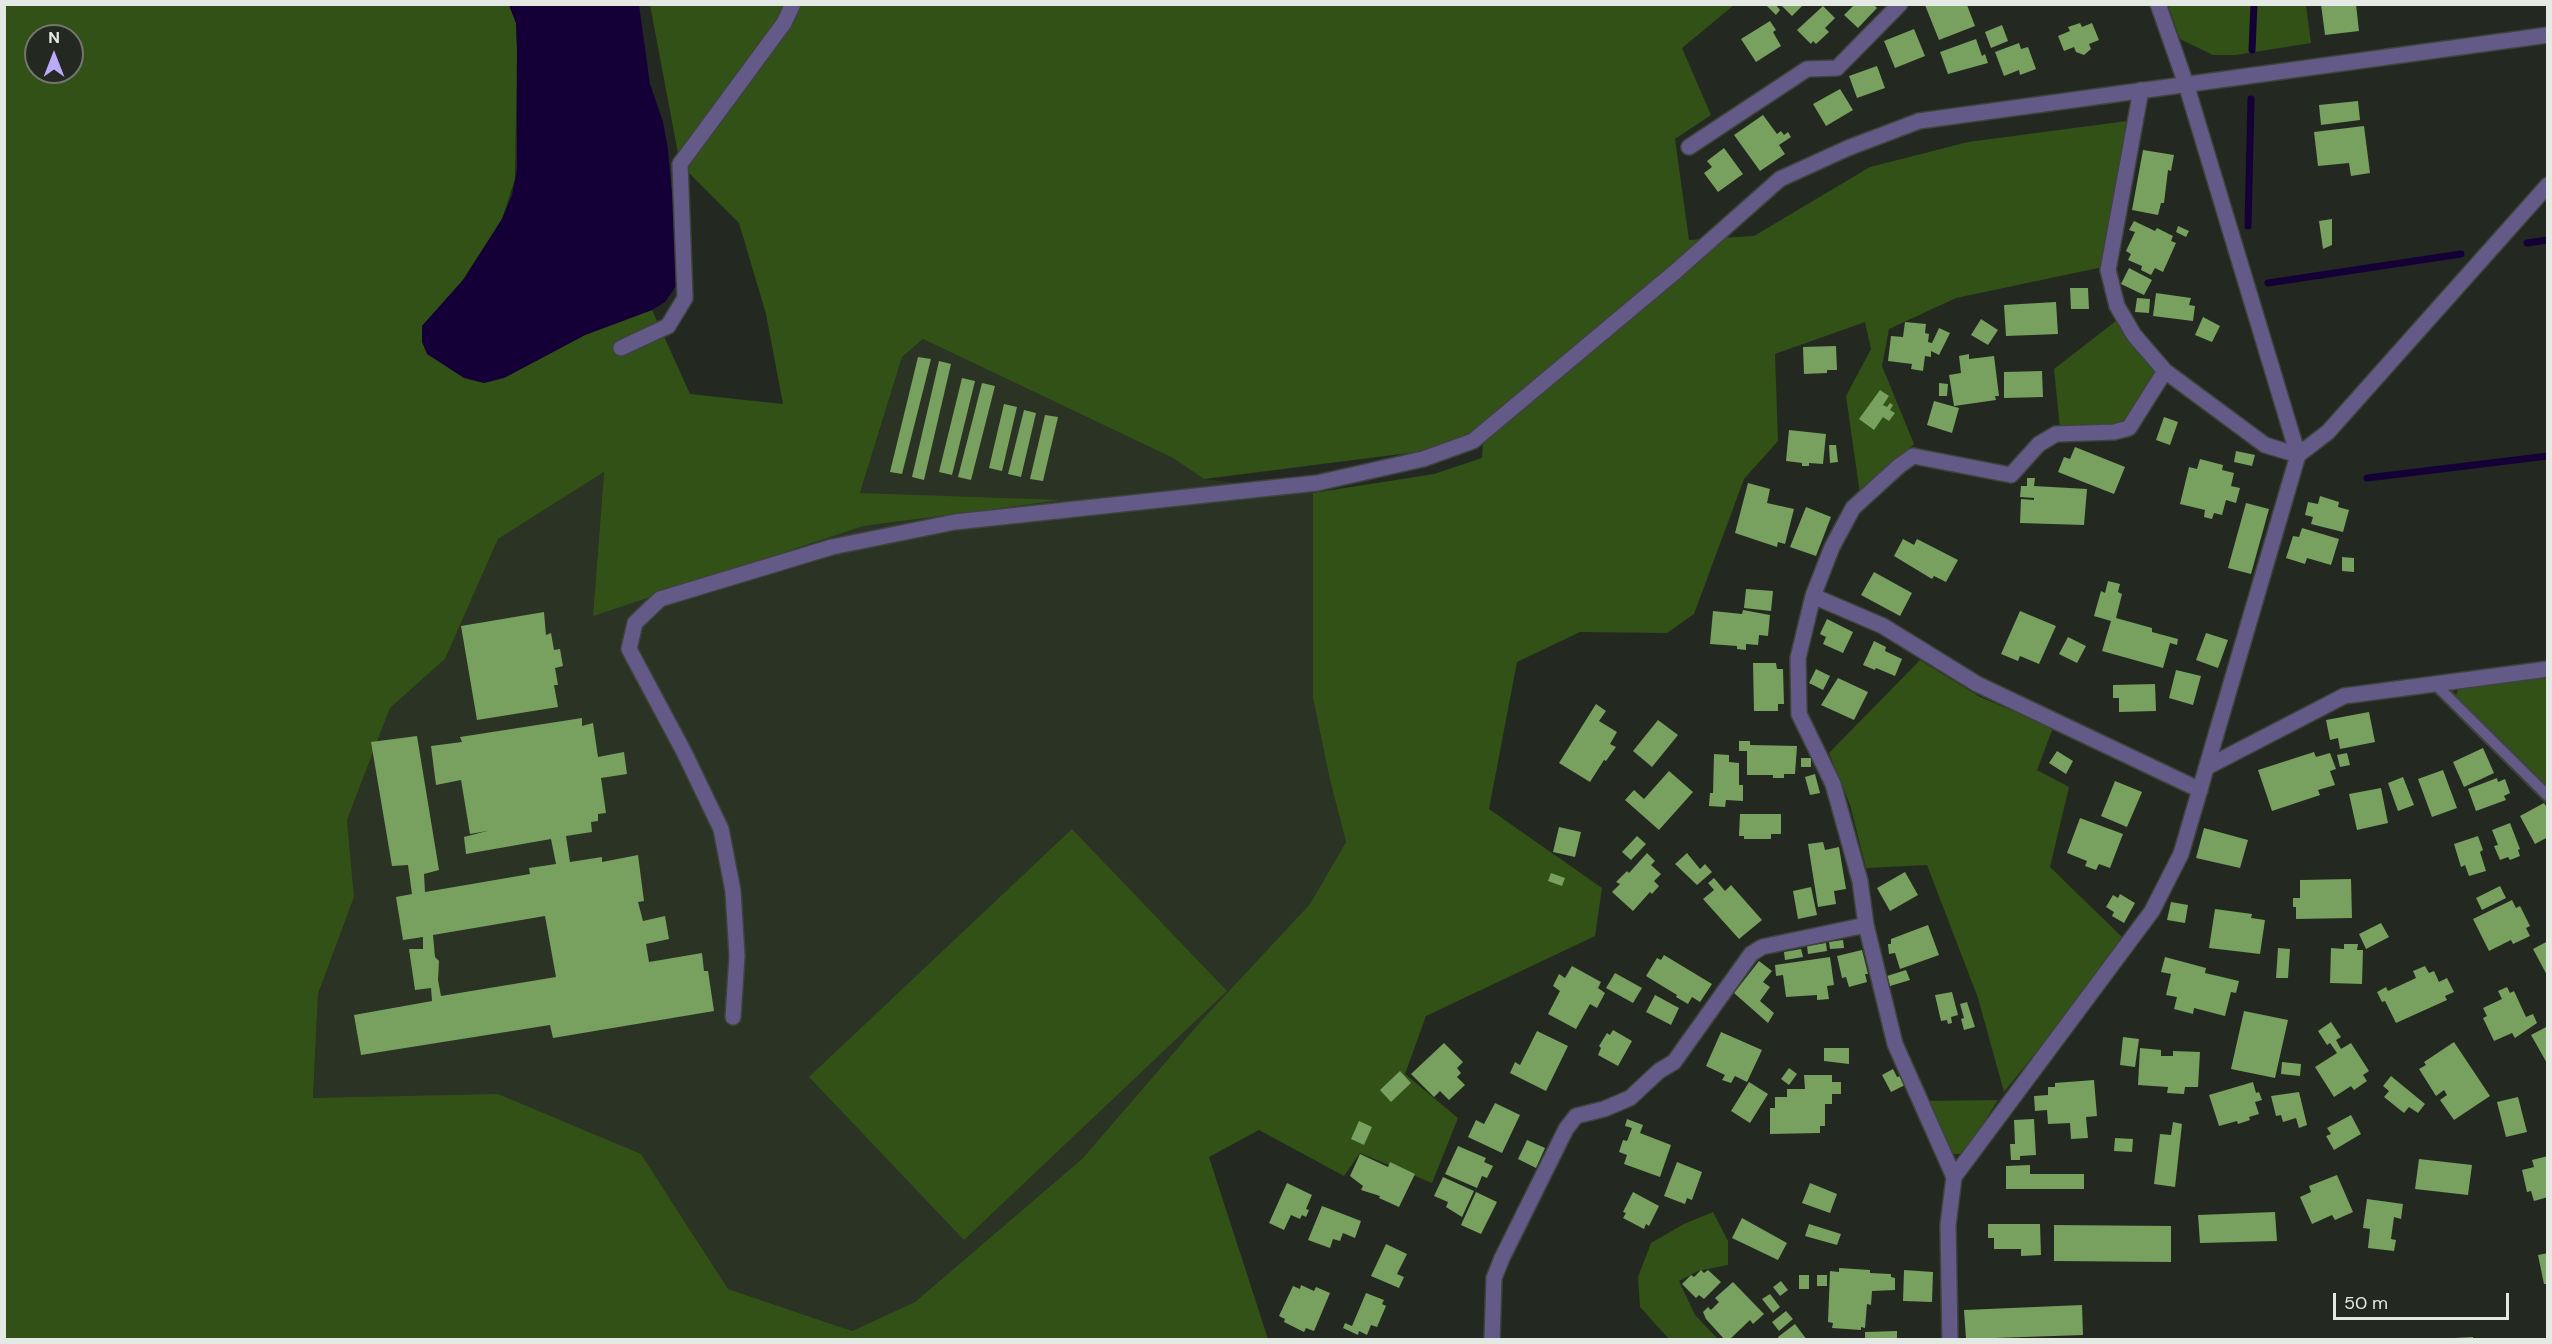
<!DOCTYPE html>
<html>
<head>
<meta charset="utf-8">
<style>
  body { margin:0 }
  #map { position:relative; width:2552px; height:1344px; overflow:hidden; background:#232920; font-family:"DM Sans",sans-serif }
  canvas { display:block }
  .frame { position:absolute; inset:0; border:6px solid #e5e9e3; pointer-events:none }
  .north { position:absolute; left:24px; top:24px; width:60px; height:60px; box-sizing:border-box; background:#232920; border:2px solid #71766e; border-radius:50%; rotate:0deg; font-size:16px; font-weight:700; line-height:24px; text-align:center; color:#e5e9e3 }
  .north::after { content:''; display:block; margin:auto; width:21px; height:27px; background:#baaaf7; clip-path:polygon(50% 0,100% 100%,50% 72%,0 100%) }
  .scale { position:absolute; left:2333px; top:1293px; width:176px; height:27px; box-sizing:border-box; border:3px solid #e5e9e3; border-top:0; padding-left:8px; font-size:18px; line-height:21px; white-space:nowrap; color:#e5e9e3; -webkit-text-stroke:4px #232920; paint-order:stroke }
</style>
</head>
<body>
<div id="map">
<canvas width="2552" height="1344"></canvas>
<div class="frame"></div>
<div class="north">N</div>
<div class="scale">50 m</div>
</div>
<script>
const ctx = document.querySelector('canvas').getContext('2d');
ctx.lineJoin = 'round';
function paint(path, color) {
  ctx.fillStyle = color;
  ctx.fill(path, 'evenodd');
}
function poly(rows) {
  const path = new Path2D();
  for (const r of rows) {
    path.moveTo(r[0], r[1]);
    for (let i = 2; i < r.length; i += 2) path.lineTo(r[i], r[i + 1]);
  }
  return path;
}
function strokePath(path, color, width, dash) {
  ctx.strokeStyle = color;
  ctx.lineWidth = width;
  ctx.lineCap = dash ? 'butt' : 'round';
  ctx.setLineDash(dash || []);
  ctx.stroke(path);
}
const built = poly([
  [923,339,1173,458,1204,479,1313,493,1313,698,1329,776,1346,842,1310,904,1202,1020,1082,1159,915,1302,852,1331,728,1289,641,1154,313,1098,318,994,354,897,347,820,390,708,445,659,498,539,604,472,593,615,860,493,902,357]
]);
const green = poly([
  [5,5,509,5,516,23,517,50,515,179,502,219,463,280,422,326,504,378,585,335,652,310,690,394,783,404,766,314,739,223,680,164,650,5,1734,5,1682,48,1711,115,1675,139,1689,240,1754,236,1870,167,1968,142,2127,121,2103,267,1956,298,1889,329,1882,366,1914,444,1860,494,1846,396,1871,349,1865,322,1775,354,1778,441,1744,479,1694,614,1667,633,1580,632,1517,662,1489,809,1602,888,1595,936,1426,1016,1405,1074,1458,1118,1432,1183,1360,1153,1344,1176,1259,1130,1209,1157,1268,1339,5,1340],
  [36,36,72,36,72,72,36,72],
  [923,339,1173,458,1204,479,1417,452,1468,435,1484,423,1482,458,1434,474,1313,493,1313,698,1329,776,1346,842,1310,904,1202,1020,1082,1159,915,1302,852,1331,728,1289,641,1154,498,1094,313,1098,318,994,354,897,347,820,390,708,445,659,498,539,604,472,593,616,863,526,1061,500,860,493,902,357],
  [2168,5,2306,5,2311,43,2236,55,2213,55,2180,39],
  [2116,321,2159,373,2126,422,2110,426,2060,428,2054,369],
  [1920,660,1980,697,2053,728,2037,770,2069,787,2050,867,2122,937,2077,1002,2004,1092,1978,998,1927,865,1866,868,1850,805,1829,753],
  [2547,677,2547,786,2455,698,2459,687],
  [1072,829,1227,991,964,1240,809,1077],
  [1998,1100,1964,1154,1946,1154,1923,1101],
  [1713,1212,1728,1241,1728,1265,1698,1271,1679,1281,1695,1315,1718,1339,1669,1339,1640,1307,1638,1277,1651,1243,1684,1224]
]);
const water = poly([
  [509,5,639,5,650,84,663,122,668,149,679,274,676,286,665,302,652,310,585,335,504,378,484,383,464,378,427,354,422,342,422,326,463,280,502,219,512,195,517,170,517,50,516,23]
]);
const stream = poly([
  [2252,50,2254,4],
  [2248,226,2251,99],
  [2527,243,2548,240],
  [2268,283,2461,254],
  [2367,478,2548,456]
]);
const building = poly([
  [1765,4,1775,4,1780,10,1776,15],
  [1780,4,1804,4,1792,16],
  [1855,4,1876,4,1875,6,1877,8,1858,28,1844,15],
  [2321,4,2356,4,2359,31,2325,35],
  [1925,5,1967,5,1975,26,1939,40],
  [1823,6,1835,18,1825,28,1829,32,1816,44,1813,41,1811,44,1797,30],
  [1770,21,1776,30,1773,32,1781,46,1756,62,1741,39],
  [2080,23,2082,27,2092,23,2099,40,2089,44,2091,49,2084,55,2076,52,2074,47,2064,51,2058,36,2070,31,2068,27],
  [2002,25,2008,41,1991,48,1985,32],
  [1914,29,1925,56,1895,68,1884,41],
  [1976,39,1982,56,1985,54,1988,63,1948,74,1940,52],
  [2019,43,2021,49,2028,47,2036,69,2020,75,2019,70,2004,76,1995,52],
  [1877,66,1885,88,1857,98,1849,76],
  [1840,89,1853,110,1826,126,1813,104],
  [2358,101,2360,120,2321,125,2319,105],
  [1763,115,1777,134,1781,131,1784,135,1788,132,1791,137,1779,145,1785,154,1760,171,1734,135],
  [2364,126,2370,173,2351,176,2349,163,2318,166,2314,132],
  [1724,148,1743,174,1718,192,1704,173,1712,167,1707,161],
  [2143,150,2174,155,2171,171,2168,170,2164,203,2161,203,2158,215,2132,210],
  [2332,219,2332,245,2323,249,2319,221],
  [2134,221,2155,231,2157,228,2173,236,2171,241,2176,243,2163,272,2155,268,2151,275,2141,270,2142,266,2128,260,2131,254,2126,251,2135,232,2129,230],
  [2178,226,2189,231,2186,237,2176,232],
  [2129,268,2152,280,2144,295,2121,284],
  [2070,288,2088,288,2089,309,2071,309],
  [2156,293,2191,298,2189,305,2195,306,2193,321,2153,316],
  [2137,298,2150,299,2149,313,2135,312],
  [2056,302,2058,334,2006,336,2004,305],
  [2203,317,2220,326,2212,342,2195,335],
  [1981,319,1998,330,1988,345,1971,335],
  [1905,322,1926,324,1925,333,1929,334,1928,342,1932,343,1939,328,1950,333,1939,355,1931,351,1931,357,1925,356,1923,371,1911,369,1912,364,1888,361,1891,336,1903,337],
  [1836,346,1837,370,1827,370,1827,373,1804,374,1803,347],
  [1969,354,1969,359,1994,356,1999,396,1995,396,1996,400,1954,406,1949,375,1961,373,1959,356],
  [918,357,931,359,902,474,890,472],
  [939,361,951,364,924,480,912,477],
  [2042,371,2043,397,2004,398,2004,372],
  [962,378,975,381,952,475,939,472],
  [982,383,995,386,971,480,958,477],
  [1939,383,1948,384,1947,396,1939,396],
  [1880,390,1889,396,1883,405,1887,407,1890,403,1893,405,1890,410,1895,413,1889,421,1883,417,1874,430,1859,419],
  [1934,401,1959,408,1952,433,1927,425],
  [1004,404,1017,407,1002,471,989,468],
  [1024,410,1036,413,1021,477,1008,474],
  [1045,415,1058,417,1043,481,1030,479],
  [2164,417,2178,422,2170,445,2156,440],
  [1789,430,1826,434,1823,464,1809,463,1809,466,1802,466,1802,463,1786,461],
  [1829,445,1836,445,1838,462,1830,463],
  [2075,447,2125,467,2114,494,2058,472,2064,457,2070,459],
  [2236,451,2255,455,2252,466,2234,462],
  [2200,459,2223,465,2222,470,2234,473,2231,486,2240,488,2236,503,2226,500,2222,515,2214,513,2212,519,2204,517,2205,510,2180,504,2189,467,2197,469],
  [2027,478,2035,478,2034,486,2087,489,2084,525,2020,523,2021,499,2034,500,2034,498,2020,497,2021,486,2027,486],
  [1748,483,1770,489,1767,503,1794,509,1785,544,1778,542,1777,547,1735,533],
  [2320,496,2339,502,2338,507,2349,510,2343,532,2311,524,2313,517,2305,515,2308,502,2318,504],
  [2246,503,2269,509,2251,574,2228,568],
  [1806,507,1831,517,1816,556,1790,547],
  [2302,528,2339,539,2331,565,2307,558,2305,564,2286,558,2293,536,2299,537],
  [1903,539,1914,545,1917,539,1958,560,1946,582,1934,576,1932,579,1894,556],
  [2342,557,2354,558,2354,572,2342,571],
  [1874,572,1912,593,1900,616,1861,595],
  [2108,581,2120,584,2118,592,2122,594,2116,618,2152,628,2152,632,2178,639,2177,645,2170,643,2163,668,2102,651,2111,621,2094,616,2101,591,2105,593],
  [1746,589,1773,591,1771,611,1744,608],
  [1743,610,1770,615,1768,636,1759,635,1758,645,1746,644,1746,650,1737,649,1737,646,1710,644,1713,611,1742,614],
  [2020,611,2056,626,2039,664,2020,656,2018,661,2001,654],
  [544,612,546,635,551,633,554,650,560,649,563,666,555,668,558,685,554,685,558,707,477,720,461,626],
  [1827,619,1853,632,1843,653,1823,644,1826,637,1820,634],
  [2206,633,2228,640,2218,668,2196,660],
  [2068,637,2086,646,2077,663,2059,654],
  [1874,641,1886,647,1885,651,1902,659,1895,676,1876,668,1875,670,1863,665],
  [1753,663,1776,663,1777,669,1783,669,1784,704,1778,704,1778,711,1754,711],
  [1816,669,1830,676,1823,690,1809,683],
  [2176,670,2201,676,2193,705,2169,698],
  [1838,678,1868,692,1854,720,1821,705],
  [2155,684,2156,711,2119,712,2119,698,2113,698,2113,685],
  [1596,704,1606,711,1599,721,1617,732,1610,744,1616,747,1606,761,1604,760,1590,782,1559,763],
  [2369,712,2375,742,2340,749,2338,738,2330,740,2326,720],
  [582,718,582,726,593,723,598,757,624,752,627,774,601,778,606,813,598,814,598,821,591,822,592,832,566,836,570,862,602,857,602,862,638,855,644,901,638,902,643,921,665,916,669,939,646,944,649,962,702,953,704,971,708,971,714,1011,553,1038,550,1025,361,1055,354,1015,432,1001,431,988,415,990,409,949,423,949,423,937,403,940,396,897,412,894,408,865,392,866,371,742,417,736,439,870,424,874,425,892,530,874,529,868,556,864,551,839,466,854,464,837,487,831,470,834,461,780,436,785,431,746,462,742,460,737],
  [545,916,556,977,441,996,438,980,439,961,435,957,433,935],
  [1658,720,1678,735,1652,767,1633,751],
  [1739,741,1750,741,1750,745,1797,746,1795,774,1784,774,1784,778,1773,778,1773,775,1747,775,1747,751,1739,751],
  [2483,748,2494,773,2464,787,2453,762],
  [2057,751,2073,761,2066,774,2049,763],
  [2314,752,2316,757,2330,753,2336,769,2330,771,2335,785,2318,790,2320,795,2272,811,2258,770],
  [2347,753,2350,765,2340,767,2337,755],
  [1714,754,1729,755,1729,762,1739,763,1739,785,1743,785,1743,801,1726,800,1725,807,1709,806,1710,793,1713,793],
  [1801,758,1811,758,1811,767,1801,767],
  [2443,770,2457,808,2432,817,2418,779],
  [1669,771,1693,792,1659,830,1625,800,1634,790,1644,799],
  [1815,774,1820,793,1810,795,1805,777],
  [2403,777,2414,805,2398,811,2388,783],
  [2497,778,2498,782,2505,779,2510,793,2504,796,2506,800,2476,811,2468,789],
  [2115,781,2142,792,2127,827,2101,816],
  [2381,788,2388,823,2357,830,2349,794],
  [2544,803,2548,809,2548,837,2535,844,2520,816],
  [1740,814,1781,814,1781,834,1771,834,1771,839,1744,839,1744,836,1739,836],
  [2080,818,2123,834,2110,868,2099,864,2096,870,2085,866,2087,861,2067,853],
  [2510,823,2520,849,2518,850,2520,856,2510,860,2508,857,2500,860,2494,846,2498,845,2492,830],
  [1559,827,1581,832,1575,857,1553,852],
  [2204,828,2248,840,2240,868,2196,858],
  [1637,836,1646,844,1631,860,1622,852],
  [2478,836,2483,850,2480,852,2486,871,2469,876,2465,865,2461,867,2454,844],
  [1823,842,1825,850,1839,847,1846,889,1834,891,1836,904,1818,907,1808,844],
  [1647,853,1655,861,1651,865,1661,874,1654,881,1659,886,1652,894,1650,892,1633,911,1612,892,1620,884,1616,882,1627,871,1629,873],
  [1687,853,1700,869,1705,864,1712,872,1697,885,1675,864],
  [1905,872,1918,895,1890,911,1877,888],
  [1551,873,1565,878,1562,886,1548,881],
  [1714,878,1725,891,1731,885,1762,920,1739,939,1703,899,1714,890,1708,883],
  [2351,879,2352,918,2296,919,2296,907,2293,907,2293,898,2300,898,2300,880],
  [2500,886,2506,898,2482,910,2476,898],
  [1811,887,1817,915,1798,919,1793,891],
  [2120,894,2135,903,2124,923,2112,916,2114,912,2106,907,2113,895,2118,898],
  [2512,900,2516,908,2520,906,2530,926,2526,928,2530,936,2513,944,2511,940,2489,951,2473,919],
  [2171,902,2188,905,2185,923,2167,920],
  [2215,909,2252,914,2251,918,2265,920,2260,954,2209,948],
  [2381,923,2389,937,2366,949,2359,934],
  [1928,925,1939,955,1900,969,1895,953,1889,954,1888,944,1891,944,1891,939],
  [1843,940,1844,948,1830,949,1829,942],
  [2548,941,2548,977,2533,949],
  [1826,943,1827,951,1808,954,1807,946],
  [2344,944,2358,944,2357,950,2363,950,2362,984,2330,983,2331,948,2344,949],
  [2278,948,2290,949,2288,978,2276,978],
  [1801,949,1803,957,1785,960,1784,952],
  [1862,950,1868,974,1865,974,1867,982,1849,987,1846,977,1842,978,1837,956],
  [1664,955,1712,984,1700,1002,1692,997,1688,1004,1676,997,1677,995,1646,976,1657,958,1661,960],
  [1830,957,1834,985,1827,986,1829,999,1817,1000,1817,995,1786,997,1783,975,1776,976,1775,965],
  [2165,957,2206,968,2205,973,2239,981,2236,993,2231,992,2225,1016,2194,1008,2193,1014,2174,1009,2177,997,2166,995,2171,974,2161,972],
  [1759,961,1772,971,1763,982,1770,987,1760,1001,1774,1013,1768,1023,1734,993],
  [1572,966,1601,982,1598,988,1605,993,1597,1008,1590,1004,1576,1029,1548,1014,1560,991,1553,986,1559,974,1565,978],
  [2425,966,2429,973,2434,971,2439,982,2447,978,2454,992,2445,996,2447,1000,2396,1023,2385,1001,2382,1002,2377,992,2386,987,2388,991,2416,978,2413,971],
  [1906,970,1910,980,1890,986,1887,976],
  [1615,973,1642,988,1633,1003,1606,988],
  [2507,987,2510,993,2514,991,2526,1017,2533,1014,2537,1023,2515,1038,2512,1033,2494,1041,2483,1018,2487,1016,2483,1008,2502,999,2498,991],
  [1952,992,1958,1015,1951,1017,1952,1023,1948,1024,1947,1020,1941,1021,1935,995],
  [1655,995,1679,1008,1671,1025,1646,1012],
  [1967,1002,1975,1027,1964,1030,1961,1019,1964,1018,1960,1004],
  [2244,1011,2288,1020,2275,1078,2231,1069],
  [2331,1022,2341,1037,2336,1040,2341,1049,2351,1043,2369,1071,2363,1075,2367,1081,2354,1090,2351,1086,2334,1097,2315,1067,2337,1053,2330,1043,2327,1045,2318,1031],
  [2548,1026,2548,1065,2531,1035],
  [1613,1030,1632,1041,1618,1066,1598,1055,1601,1048,1599,1046,1607,1033,1610,1035],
  [1537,1031,1568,1046,1546,1091,1510,1073,1515,1062,1520,1065],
  [1721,1032,1762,1050,1747,1082,1735,1076,1731,1083,1722,1080,1725,1075,1706,1066],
  [2123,1037,2139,1039,2135,1067,2120,1065],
  [2454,1042,2490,1096,2454,1120,2440,1100,2447,1095,2444,1090,2436,1096,2419,1069,2426,1065,2424,1062],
  [1444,1043,1463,1062,1457,1068,1461,1073,1457,1077,1465,1085,1449,1100,1440,1091,1434,1097,1411,1074],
  [1824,1048,1849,1048,1849,1064,1824,1061],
  [2140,1048,2161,1050,2161,1056,2173,1056,2173,1051,2200,1052,2198,1087,2185,1087,2184,1094,2167,1093,2168,1087,2138,1085],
  [2282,1062,2301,1064,2300,1076,2281,1074],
  [1789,1068,1797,1074,1789,1085,1781,1079],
  [1893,1069,1897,1077,1901,1076,1905,1085,1891,1092,1882,1075],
  [1400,1071,1411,1083,1391,1102,1380,1090],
  [1804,1075,1832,1075,1832,1082,1841,1082,1841,1094,1832,1094,1832,1104,1825,1104,1825,1126,1820,1126,1820,1133,1770,1134,1770,1108,1775,1108,1775,1097,1787,1097,1787,1089,1805,1089],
  [2391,1076,2425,1104,2418,1113,2409,1107,2404,1113,2384,1097,2389,1091,2383,1086],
  [2094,1080,2097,1116,2086,1117,2088,1138,2071,1139,2070,1123,2048,1124,2047,1110,2035,1111,2034,1096,2048,1095,2048,1087,2055,1087,2055,1083],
  [1749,1082,1768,1094,1750,1123,1731,1111],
  [2253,1082,2256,1093,2259,1092,2262,1100,2255,1102,2259,1114,2249,1117,2250,1120,2238,1124,2237,1121,2219,1126,2209,1095],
  [2299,1092,2307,1125,2299,1128,2296,1118,2283,1122,2281,1115,2276,1116,2271,1096],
  [2518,1097,2527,1132,2506,1137,2497,1102],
  [1495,1103,1520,1115,1502,1153,1468,1137,1476,1120,1484,1124],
  [2351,1115,2361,1134,2334,1150,2326,1136,2331,1134,2327,1128],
  [1627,1119,1643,1125,1640,1133,1671,1145,1660,1177,1624,1164,1627,1155,1619,1152,1623,1140,1627,1141,1632,1128,1625,1126],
  [2034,1119,2036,1155,2020,1156,2020,1160,2011,1160,2010,1144,2015,1144,2014,1120],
  [1359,1121,1372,1127,1364,1145,1351,1139],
  [2173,1122,2182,1124,2175,1187,2154,1184,2160,1134,2171,1135],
  [2115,1138,2133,1139,2132,1152,2114,1151],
  [1527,1140,1545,1148,1536,1168,1518,1159],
  [1458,1146,1486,1158,1484,1162,1493,1166,1487,1178,1482,1176,1477,1188,1445,1174],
  [1360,1154,1388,1167,1390,1162,1415,1174,1399,1207,1379,1198,1380,1196,1361,1190,1363,1186,1350,1176],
  [2548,1156,2548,1197,2534,1201,2531,1191,2527,1192,2522,1170,2534,1167,2532,1160],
  [2419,1159,2472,1165,2468,1195,2415,1189],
  [1677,1162,1702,1172,1692,1200,1687,1198,1685,1204,1664,1196],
  [2030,1165,2030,1174,2084,1174,2084,1189,2006,1189,2006,1166],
  [2337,1175,2353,1212,2335,1220,2332,1215,2312,1224,2300,1197,2311,1192,2309,1186],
  [1443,1177,1474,1191,1462,1217,1446,1207,1448,1202,1434,1196],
  [1287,1183,1312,1195,1306,1209,1309,1210,1306,1217,1302,1215,1300,1219,1291,1215,1284,1230,1269,1223],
  [1810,1183,1837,1194,1830,1213,1802,1203],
  [1476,1192,1497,1202,1481,1234,1461,1225],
  [1633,1192,1659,1206,1649,1226,1646,1224,1644,1229,1623,1218,1626,1213,1623,1212],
  [2367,1199,2403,1204,2401,1219,2394,1217,2391,1239,2396,1240,2394,1251,2368,1248,2370,1229,2363,1228],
  [1322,1206,1361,1221,1355,1238,1343,1233,1340,1241,1333,1239,1330,1248,1308,1240],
  [2275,1212,2277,1241,2200,1243,2198,1215],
  [1742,1218,1787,1243,1778,1260,1732,1238],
  [1809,1224,1841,1234,1837,1245,1805,1236],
  [1988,1224,2040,1224,2041,1255,2021,1256,2021,1249,1994,1249,1994,1238,1988,1238],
  [2054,1225,2171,1226,2171,1262,2054,1261],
  [1386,1244,1407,1254,1397,1274,1404,1277,1399,1288,1371,1276],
  [2548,1253,2548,1284,2544,1284,2538,1255],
  [1839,1268,1870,1270,1870,1273,1891,1274,1891,1277,1895,1278,1895,1290,1872,1291,1871,1305,1867,1304,1865,1328,1861,1327,1861,1330,1832,1328,1833,1323,1828,1322,1830,1271,1839,1272],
  [1701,1270,1704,1273,1708,1270,1721,1282,1704,1299,1699,1295,1696,1298,1682,1284,1691,1275,1694,1277],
  [1904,1270,1933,1272,1932,1302,1903,1301],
  [1799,1275,1809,1275,1809,1289,1799,1289],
  [1817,1275,1827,1275,1827,1286,1817,1286],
  [1781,1281,1788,1290,1780,1296,1773,1287],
  [1733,1282,1764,1314,1753,1324,1750,1320,1729,1340,1725,1340,1706,1319,1703,1312,1708,1307,1711,1310,1719,1302,1715,1298],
  [1301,1285,1314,1291,1316,1287,1330,1293,1314,1331,1306,1328,1304,1332,1284,1322,1285,1319,1279,1316,1293,1286,1300,1289],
  [1366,1293,1384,1300,1382,1304,1386,1306,1377,1327,1371,1325,1367,1335,1359,1331,1358,1335,1343,1328,1345,1323,1352,1326],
  [1770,1294,1780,1307,1773,1313,1762,1299],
  [2082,1305,2083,1335,1966,1339,1964,1310],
  [1786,1311,1793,1319,1779,1331,1772,1322],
  [1795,1324,1807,1340,1779,1340,1778,1337],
  [1897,1331,1897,1340,1865,1340,1865,1332],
  [2473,1337,2473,1340,2454,1340,2454,1338]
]);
const service = poly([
  [2434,683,2548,796]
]);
const minor = poly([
  [2141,90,2108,270,2117,306,2134,335,2165,371],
  [1689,147,1807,69,1837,68,1900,4],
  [621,348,668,326,685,298,680,164,784,23,793,4],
  [1813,596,1883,626,1977,684,2200,790],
  [2207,767,2344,696,2548,669],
  [1954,1177,1895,1044,1866,925,1860,881,1833,784,1799,714,1798,658,1813,596,1832,547,1853,508,1899,466,1913,456,2011,475,2039,444,2056,434,2114,432,2129,428,2165,371,2265,445,2298,455,2328,432,2548,185],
  [1492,1340,1494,1278,1502,1258,1566,1129,1576,1116,1604,1109,1630,1098,1659,1071,1674,1062,1751,954,1762,947,1866,925]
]);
const tertiary = poly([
  [733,1017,737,956,733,891,721,829,684,752,629,649,635,623,660,599,832,547,955,522,1317,483,1423,459,1473,441,1675,272,1780,179,1848,148,1919,121,2548,35],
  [1950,1340,1948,1225,1954,1177,2152,911,2181,854,2298,455,2186,84,2158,4]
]);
paint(built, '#2a3324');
paint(green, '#315116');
paint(water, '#140036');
strokePath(stream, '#140036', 7);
paint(building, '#78a05e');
strokePath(service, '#3e443b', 14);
strokePath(minor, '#3e443b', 18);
strokePath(tertiary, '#3e443b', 18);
strokePath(service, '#635a88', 10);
strokePath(minor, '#635a88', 15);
strokePath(tertiary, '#635a88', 15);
</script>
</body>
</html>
